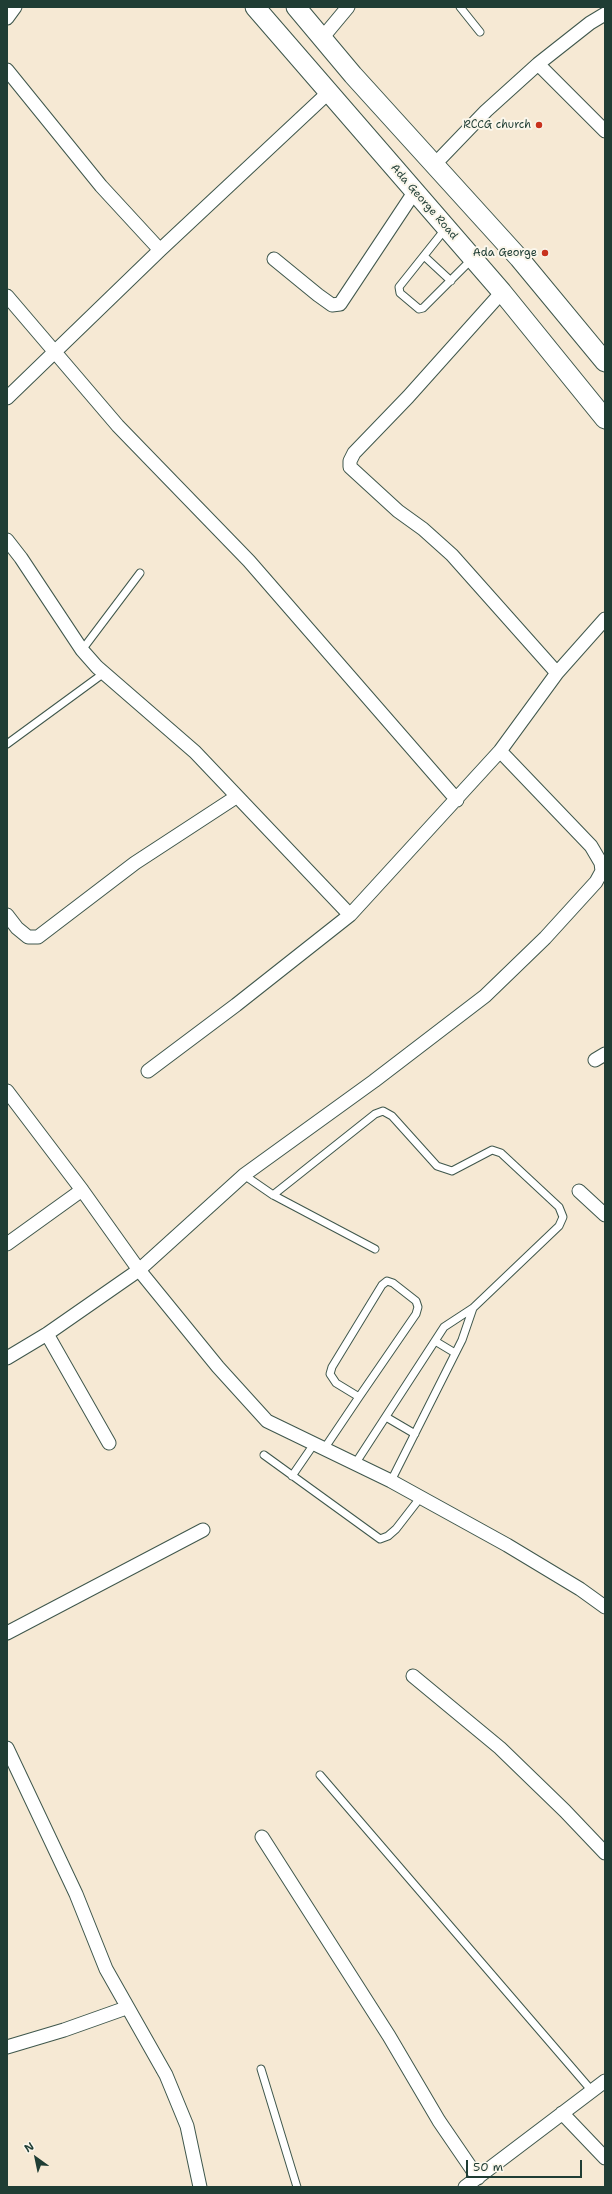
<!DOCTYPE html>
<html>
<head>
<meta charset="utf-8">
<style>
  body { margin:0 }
  #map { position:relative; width:612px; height:2194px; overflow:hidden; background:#f6e9d4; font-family:"Shantell Sans",sans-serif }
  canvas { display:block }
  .frame { position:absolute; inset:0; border:8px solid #1f3d34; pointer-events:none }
  .north { position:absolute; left:16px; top:2138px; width:40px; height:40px; -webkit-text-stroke:3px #fbf7ec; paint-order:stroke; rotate:327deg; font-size:11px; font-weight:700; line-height:16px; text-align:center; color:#1f3d34 }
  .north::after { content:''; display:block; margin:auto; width:14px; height:18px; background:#1f3d34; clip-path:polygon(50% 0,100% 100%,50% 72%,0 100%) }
  .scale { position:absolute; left:466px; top:2160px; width:116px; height:18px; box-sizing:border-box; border:2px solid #1f3d34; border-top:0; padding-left:5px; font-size:12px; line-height:14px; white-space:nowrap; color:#1f3d34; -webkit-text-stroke:3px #fbf7ec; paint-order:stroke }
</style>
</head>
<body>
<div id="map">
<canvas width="612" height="2194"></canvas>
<div class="frame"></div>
<div class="north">N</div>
<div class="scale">50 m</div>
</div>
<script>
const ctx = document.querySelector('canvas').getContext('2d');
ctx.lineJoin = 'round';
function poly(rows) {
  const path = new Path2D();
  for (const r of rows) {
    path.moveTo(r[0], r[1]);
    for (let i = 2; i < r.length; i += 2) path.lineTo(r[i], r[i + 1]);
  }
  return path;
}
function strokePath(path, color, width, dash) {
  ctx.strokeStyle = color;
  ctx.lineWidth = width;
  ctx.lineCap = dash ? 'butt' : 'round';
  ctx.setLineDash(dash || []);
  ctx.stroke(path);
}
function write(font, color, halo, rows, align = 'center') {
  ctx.font = font + ' "Shantell Sans",sans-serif';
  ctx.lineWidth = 4;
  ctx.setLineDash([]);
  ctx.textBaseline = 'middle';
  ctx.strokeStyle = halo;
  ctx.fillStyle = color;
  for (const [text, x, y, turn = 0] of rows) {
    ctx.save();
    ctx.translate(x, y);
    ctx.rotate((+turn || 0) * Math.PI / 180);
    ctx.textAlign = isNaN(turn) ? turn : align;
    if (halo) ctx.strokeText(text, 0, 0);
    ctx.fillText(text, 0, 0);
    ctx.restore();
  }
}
const service = poly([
  [460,7,480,32],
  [446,228,399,287,400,293,419,309,423,308,472,259],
  [424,256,451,281],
  [82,650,140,573],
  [7,744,104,673],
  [244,1175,273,1195,375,1249],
  [273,1195,375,1114,383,1111,392,1116,437,1166,452,1171,492,1150,501,1153,559,1207,563,1217,559,1226,473,1308,444,1327,355,1464],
  [435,1341,455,1353],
  [386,1417,415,1434],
  [324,1449,359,1397,416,1314,418,1307,416,1301,393,1283,387,1281,382,1285,332,1367,330,1374,336,1383,359,1397],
  [264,1455,380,1539,388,1536,396,1529,420,1498],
  [292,1476,314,1444],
  [391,1481,462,1340,473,1308],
  [320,1775,592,2091],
  [261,2069,297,2187]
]);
const minor = poly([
  [7,18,15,7],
  [323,37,348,7],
  [538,64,605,131],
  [7,70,101,186,160,250],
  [434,165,486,111,538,64,590,23,605,14],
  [274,259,318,295,332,305,340,304,415,191],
  [502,292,408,397,354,453,350,461,350,467,398,511,423,529,452,555,557,673],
  [7,296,118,426,249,561,457,800],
  [7,398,160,250,329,92],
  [7,540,21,558,82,650,97,667,195,752,350,915],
  [7,915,17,928,28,937,38,937,135,863,236,797],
  [595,1060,605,1054],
  [148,1071,236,1005,350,915,500,751,557,673,605,619],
  [7,1091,82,1190,139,1270,218,1367,267,1421,391,1481,507,1545,580,1589,605,1607],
  [579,1191,605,1215],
  [7,1244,82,1190],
  [47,1334,109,1443],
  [7,1358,47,1334,139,1270,244,1175,374,1081,485,996,545,938,596,882,602,871,601,863,591,846,500,751],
  [7,1633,203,1530],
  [413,1676,500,1748,565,1811,605,1853],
  [7,1748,76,1894,106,1969,166,2075,187,2126,200,2187],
  [262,1837,389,2036,439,2121,478,2178],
  [7,2047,64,2030,126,2008],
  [562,2113,605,2158],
  [465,2187,605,2081]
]);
const secondary = poly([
  [255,7,502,292,605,419],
  [296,7,353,75,519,258,605,362]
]);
const markers = [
  [539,125,4,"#c8321e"],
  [545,253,4,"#c8321e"]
];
const poiNames = [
  ["RCCG church",531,125],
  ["Ada George",537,253]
];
const streetNames = [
  ["Ada George Road",424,202,49]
];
strokePath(service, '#3f574c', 9);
strokePath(minor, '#3f574c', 15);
strokePath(secondary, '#3f574c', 21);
strokePath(service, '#fff', 7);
strokePath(minor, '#fff', 13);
strokePath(secondary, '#fff', 19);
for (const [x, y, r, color] of markers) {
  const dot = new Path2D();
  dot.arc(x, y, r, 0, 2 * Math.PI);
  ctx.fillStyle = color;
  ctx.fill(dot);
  strokePath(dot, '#fbf7ec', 1.5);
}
write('11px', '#1f3d34', '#fbf7ec', poiNames, 'right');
write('11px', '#1f3d34', '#fbf7ec', streetNames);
</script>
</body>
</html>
